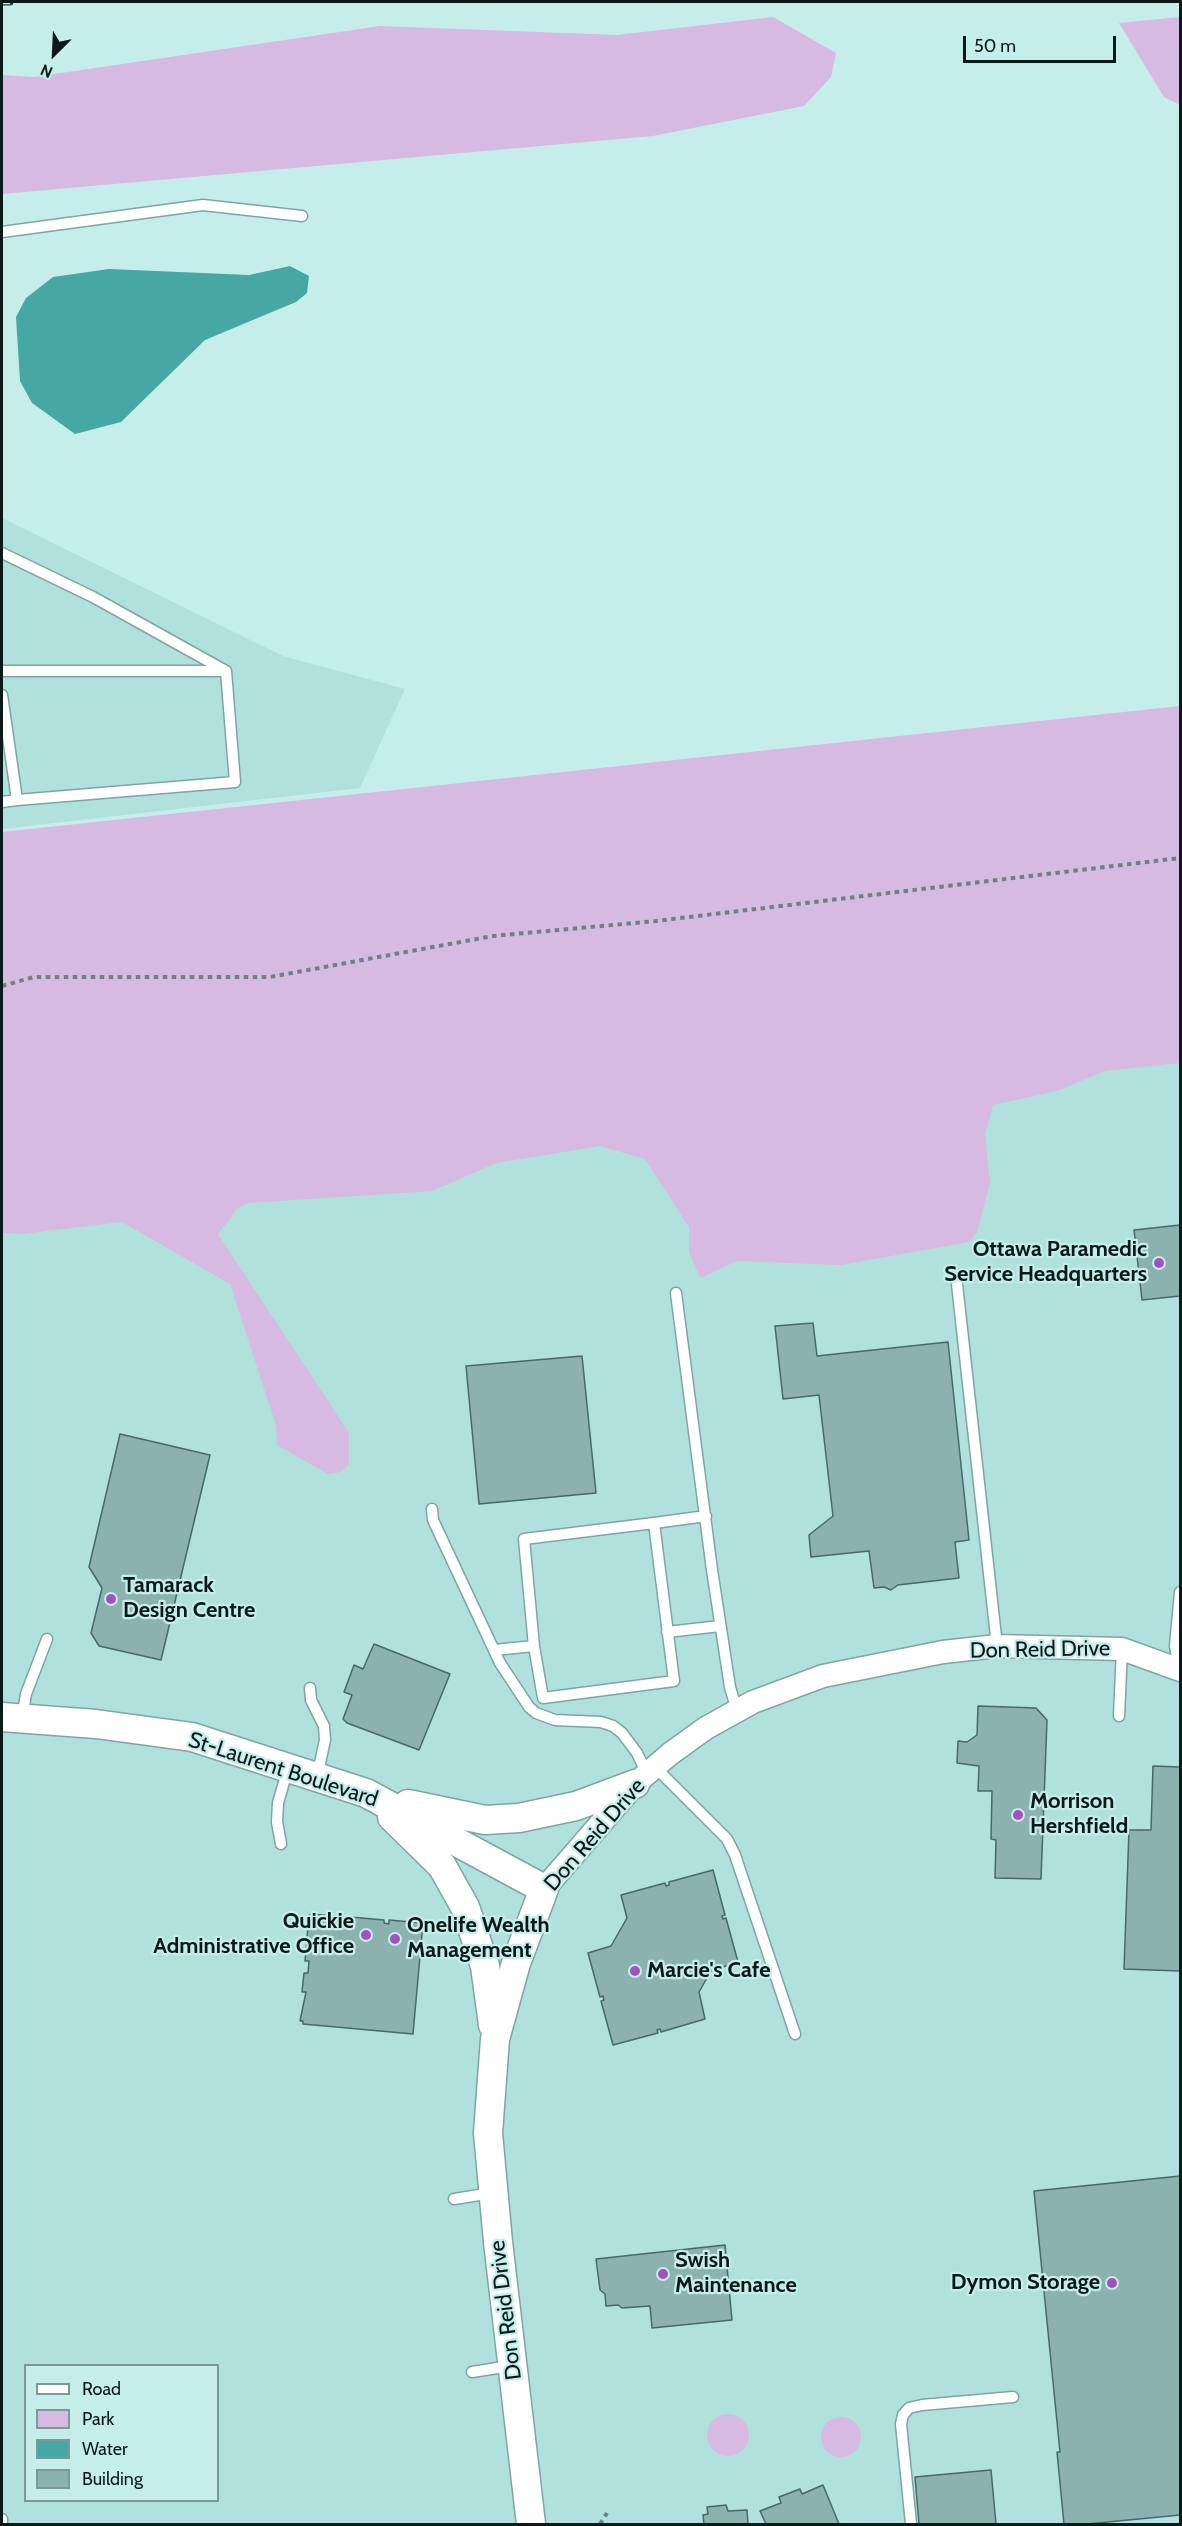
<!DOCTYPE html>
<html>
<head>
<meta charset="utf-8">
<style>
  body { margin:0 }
  #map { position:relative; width:1182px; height:2526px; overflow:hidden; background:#c5eeeb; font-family:Cabin,sans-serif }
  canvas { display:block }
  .frame { position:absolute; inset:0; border:3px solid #0b1a19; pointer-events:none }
  .legend { position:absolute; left:24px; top:2364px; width:195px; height:138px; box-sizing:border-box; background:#c5eeeb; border:2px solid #7b9997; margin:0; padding:8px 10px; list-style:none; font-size:18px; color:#0b1a19 }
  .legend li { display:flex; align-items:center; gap:12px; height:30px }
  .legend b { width:30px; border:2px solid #7b9997 }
  .north { position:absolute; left:24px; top:24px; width:60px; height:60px; -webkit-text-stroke:4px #c5eeeb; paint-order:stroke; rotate:204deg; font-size:16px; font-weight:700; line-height:24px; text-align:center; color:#0b1a19 }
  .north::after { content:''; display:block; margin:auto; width:21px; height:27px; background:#0b1a19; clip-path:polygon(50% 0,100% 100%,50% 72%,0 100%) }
  .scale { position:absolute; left:963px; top:36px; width:153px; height:27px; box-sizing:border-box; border:3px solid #0b1a19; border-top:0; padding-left:8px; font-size:18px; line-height:21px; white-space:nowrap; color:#0b1a19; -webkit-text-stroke:4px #c5eeeb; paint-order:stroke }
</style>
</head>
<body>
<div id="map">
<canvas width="1182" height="2526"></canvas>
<div class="frame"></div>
<ul class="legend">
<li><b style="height:8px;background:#fff"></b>Road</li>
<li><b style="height:16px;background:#d6bae1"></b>Park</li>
<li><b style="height:16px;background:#47a7a2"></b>Water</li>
<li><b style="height:16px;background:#8bb2af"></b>Building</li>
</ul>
<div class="north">N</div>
<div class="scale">50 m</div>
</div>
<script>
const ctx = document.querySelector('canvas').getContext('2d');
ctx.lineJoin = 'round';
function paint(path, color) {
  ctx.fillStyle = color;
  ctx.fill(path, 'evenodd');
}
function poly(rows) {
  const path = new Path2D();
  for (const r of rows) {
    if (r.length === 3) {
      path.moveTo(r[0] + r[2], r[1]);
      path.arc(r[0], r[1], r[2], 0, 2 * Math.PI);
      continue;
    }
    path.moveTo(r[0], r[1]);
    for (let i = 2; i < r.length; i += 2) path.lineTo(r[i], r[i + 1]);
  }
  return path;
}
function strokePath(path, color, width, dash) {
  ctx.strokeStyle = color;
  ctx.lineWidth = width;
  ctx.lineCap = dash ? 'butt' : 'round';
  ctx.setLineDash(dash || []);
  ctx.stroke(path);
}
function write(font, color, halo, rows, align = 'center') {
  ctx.font = font + ' Cabin,sans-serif';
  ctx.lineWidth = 4.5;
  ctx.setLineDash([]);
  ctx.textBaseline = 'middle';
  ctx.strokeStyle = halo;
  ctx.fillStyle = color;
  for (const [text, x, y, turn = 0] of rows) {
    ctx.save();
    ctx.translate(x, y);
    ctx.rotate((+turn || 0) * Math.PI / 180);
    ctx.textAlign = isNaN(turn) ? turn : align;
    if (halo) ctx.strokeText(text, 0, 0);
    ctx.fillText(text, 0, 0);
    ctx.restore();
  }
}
const built = poly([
  [2,518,283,656,405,689,360,788,2,829],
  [1180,1048,1180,2524,2,2524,2,1155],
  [26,2366,218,2366,218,2500,26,2500]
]);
const green = poly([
  [773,17,836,53,831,77,804,106,653,136,2,194,2,75,34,77,380,26,617,35],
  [1180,17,1180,105,1164,97,1119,23],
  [1180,706,1180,1063,1105,1071,1057,1091,993,1105,985,1135,990,1183,977,1232,969,1242,841,1265,737,1261,700,1278,689,1252,689,1227,645,1159,600,1146,496,1163,432,1191,249,1203,238,1208,218,1234,349,1433,349,1464,341,1472,328,1474,277,1445,276,1425,230,1284,122,1222,22,1234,2,1233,2,832],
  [728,2435,21],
  [841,2437,20]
]);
const water = poly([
  [290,266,309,276,307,293,296,302,205,340,121,422,75,434,32,403,20,381,16,317,26,298,53,277,109,269,249,275]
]);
const building = poly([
  [1180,1225,1180,1296,1142,1300,1134,1230,1180,1225],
  [813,1323,817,1356,948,1342,969,1540,955,1542,959,1578,898,1585,891,1590,884,1587,874,1588,869,1551,811,1557,809,1535,833,1516,819,1395,783,1399,775,1326,813,1323],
  [582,1356,596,1493,479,1504,466,1366,582,1356],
  [120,1434,210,1455,161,1660,99,1646,91,1633,102,1588,89,1567,120,1434],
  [374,1644,450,1674,419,1750,347,1723,343,1719,352,1695,344,1692,354,1665,363,1669,374,1644],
  [978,1706,1036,1708,1047,1720,1041,1879,995,1878,996,1840,991,1839,992,1791,978,1791,979,1766,957,1763,958,1741,967,1742,977,1735,978,1706],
  [1153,1766,1180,1767,1180,1971,1124,1969,1129,1830,1151,1830,1153,1766],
  [713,1870,725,1915,722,1916,723,1919,726,1918,738,1962,711,1971,699,1992,705,2019,661,2032,660,2029,657,2030,658,2033,613,2045,601,2001,604,2000,603,1996,600,1997,588,1953,611,1946,627,1918,621,1895,665,1883,666,1886,669,1885,669,1882,713,1870],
  [312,1914,346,1917,346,1920,350,1920,351,1917,384,1920,384,1923,389,1924,389,1920,423,1923,413,2034,303,2024,303,2021,300,2021,306,1992,302,1992,304,1973,308,1973,309,1961,305,1961,309,1915,312,1914],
  [1180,2176,1180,2515,1087,2524,1064,2524,1057,2452,1060,2452,1034,2191,1180,2176],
  [725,2245,732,2320,652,2328,650,2306,622,2308,618,2305,606,2306,605,2294,600,2290,596,2259,725,2245],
  [991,2470,996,2524,919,2524,915,2477,991,2470],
  [823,2485,839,2524,766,2524,760,2511,781,2503,779,2497,800,2489,802,2494,823,2485],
  [726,2505,728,2511,747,2510,748,2524,756,2524,704,2524,703,2515,708,2514,707,2507,726,2505]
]);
const path = poly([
  [2,986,34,977,270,977,493,936,656,921,1180,858],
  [600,2524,607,2513]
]);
const service = poly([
  [2,232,203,205,302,216],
  [2,553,93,597,226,671],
  [2,671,223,671],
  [2,695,17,800,235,782,226,671],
  [2,802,17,800],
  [957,1284,997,1646],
  [676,1293,712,1570,730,1687,737,1711],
  [432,1509,433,1520,500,1663,529,1707,536,1713,555,1720,601,1722,613,1726,622,1733,637,1753,647,1774],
  [654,1523,674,1681,543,1698,534,1646,524,1539,654,1523],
  [654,1523,706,1516],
  [667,1632,720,1626],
  [494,1650,534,1646],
  [1179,1669,1175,1646,1180,1592],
  [310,1688,311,1700,324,1726,325,1740,317,1777],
  [1119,1716,1122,1649],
  [22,1718,26,1694,47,1639],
  [655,1767,727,1839,735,1855,795,2034],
  [281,1844,277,1822,278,1803,288,1768],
  [454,2199,492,2193],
  [472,2372,510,2366],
  [2,2519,2,2524],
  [911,2524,901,2424,903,2415,909,2408,922,2405,1013,2397]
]);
const minor = poly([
  [544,1889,635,1784,670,1754,706,1728,753,1702,823,1676,943,1652,997,1646,1122,1649,1180,1670]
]);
const tertiary = poly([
  [2,1717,96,1724,192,1737,366,1793,544,1889,516,1963,495,2039,488,2133,498,2242,531,2524],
  [408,1804,485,1820,519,1818,576,1806,635,1784],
  [392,1817,442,1866,465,1907,485,1966,493,2025]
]);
const rail = poly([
  [2,2,10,2]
]);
const markers = [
  [1159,1263,6,"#a451c0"],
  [111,1599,6,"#a451c0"],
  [1018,1815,6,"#a451c0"],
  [366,1935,6,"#a451c0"],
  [395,1939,6,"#a451c0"],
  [635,1971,6,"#a451c0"],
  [663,2274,6,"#a451c0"],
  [1112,2283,6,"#a451c0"]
];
const poiNames = [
  ["Ottawa Paramedic",1147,1250,"right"],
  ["Service Headquarters",1147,1275,"right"],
  ["Tamarack",123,1586],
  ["Design Centre",123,1611],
  ["Morrison",1030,1802],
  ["Hershfield",1030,1827],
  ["Quickie",354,1922,"right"],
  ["Administrative Office",354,1947,"right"],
  ["Onelife Wealth",407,1926],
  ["Management",407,1951],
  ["Marcie's Cafe",647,1971],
  ["Swish",675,2261],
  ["Maintenance",675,2286],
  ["Dymon Storage",1100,2283,"right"]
];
const streetNames = [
  ["Don Reid Drive",1040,1650,-1],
  ["St-Laurent Boulevard",283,1770,18],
  ["Don Reid Drive",595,1835,-49],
  ["Don Reid Drive",506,2310,-97]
];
paint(built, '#b0e1dd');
paint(green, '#d6bae1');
paint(water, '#47a7a2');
paint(building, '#8bb2af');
strokePath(building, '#456a68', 1.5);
strokePath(service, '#7fa5a2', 13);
strokePath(minor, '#7fa5a2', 25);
strokePath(tertiary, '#7fa5a2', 31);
strokePath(path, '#688482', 4, [4.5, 4.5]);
strokePath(service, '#fff', 10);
strokePath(minor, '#fff', 22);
strokePath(tertiary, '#fff', 28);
strokePath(rail, '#2a3d3c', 7);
strokePath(rail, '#c5eeeb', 4.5, [14]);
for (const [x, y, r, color] of markers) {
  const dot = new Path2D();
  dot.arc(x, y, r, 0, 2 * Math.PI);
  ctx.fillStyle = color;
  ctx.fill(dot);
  strokePath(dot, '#c5eeeb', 2);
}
write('bold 22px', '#0b1a19', '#c5eeeb', poiNames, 'left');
write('22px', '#0b1a19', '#c5eeeb', streetNames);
</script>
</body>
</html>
